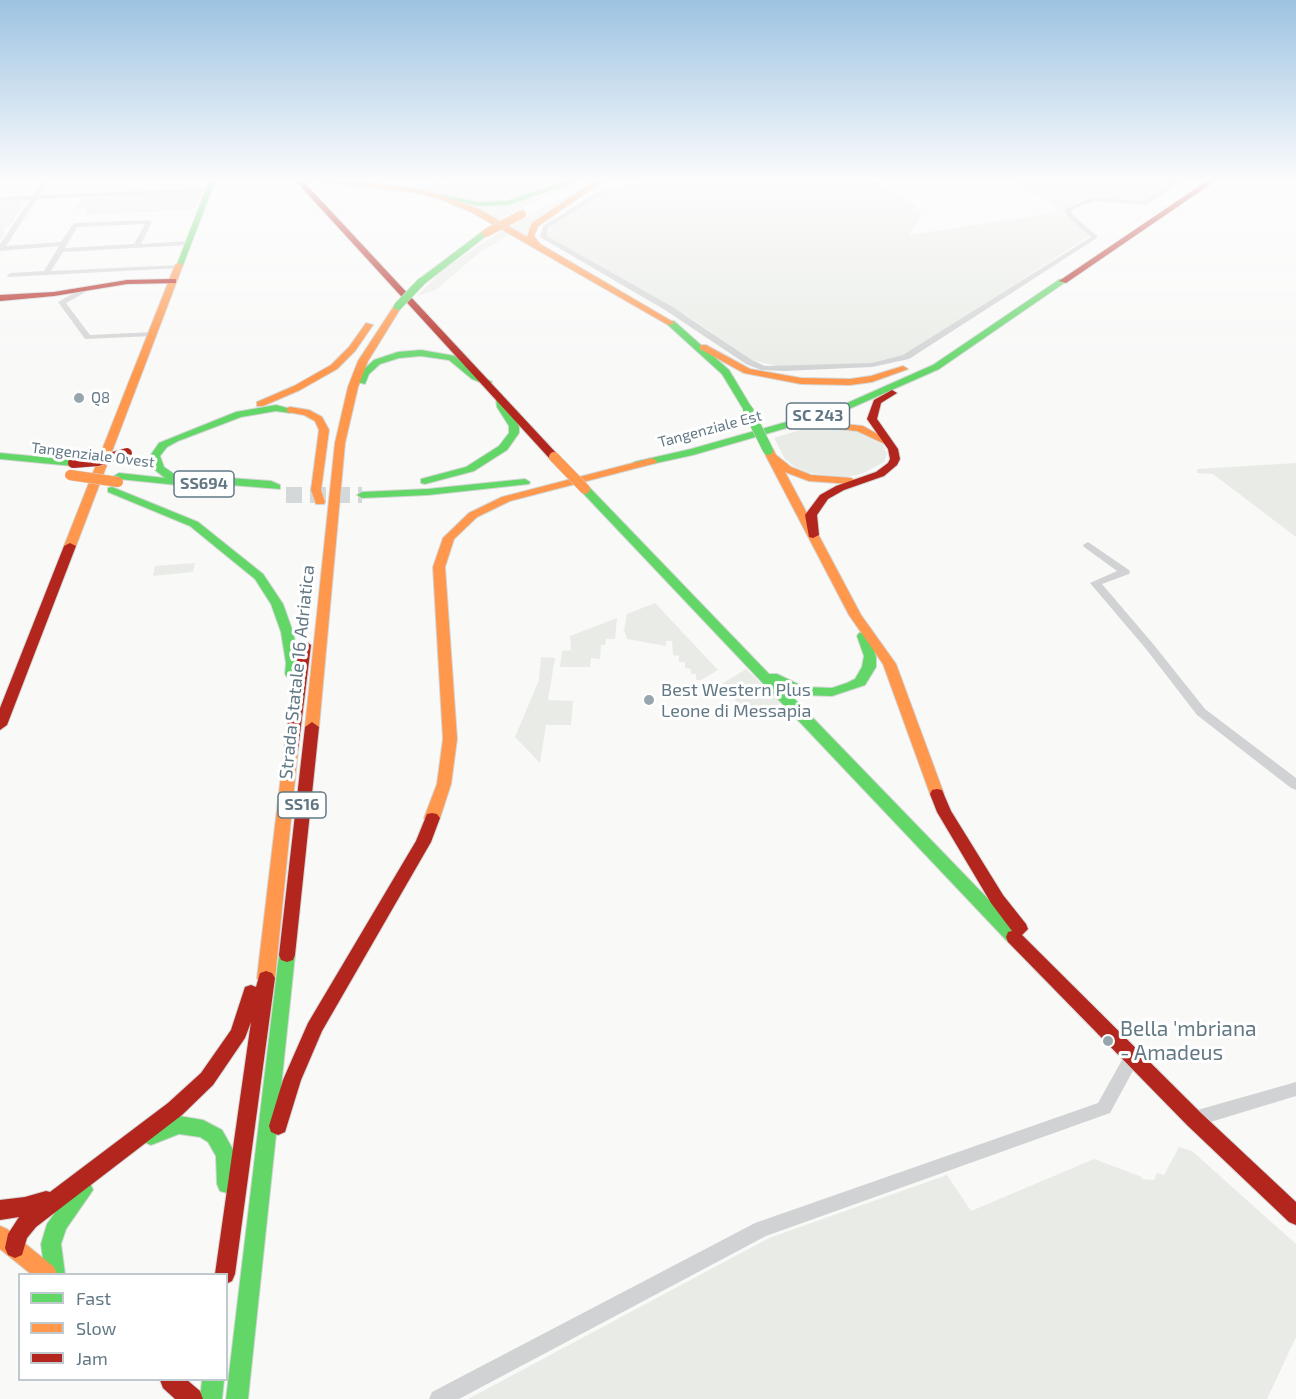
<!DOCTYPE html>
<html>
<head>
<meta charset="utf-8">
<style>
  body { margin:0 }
  #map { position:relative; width:1296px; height:1399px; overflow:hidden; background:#f9f9f8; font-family:"Exo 2",sans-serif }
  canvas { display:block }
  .legend { position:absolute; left:18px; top:1273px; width:210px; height:108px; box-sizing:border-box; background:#fff; border:2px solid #c0c9ce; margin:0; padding:8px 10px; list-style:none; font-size:18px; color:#627985 }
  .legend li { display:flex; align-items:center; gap:12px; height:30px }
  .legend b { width:30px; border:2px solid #c0c9ce }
</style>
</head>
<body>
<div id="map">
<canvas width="1296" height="1399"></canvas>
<ul class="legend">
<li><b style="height:8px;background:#63d668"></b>Fast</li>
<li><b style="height:8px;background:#ff974d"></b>Slow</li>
<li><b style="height:8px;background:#b3261e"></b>Jam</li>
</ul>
</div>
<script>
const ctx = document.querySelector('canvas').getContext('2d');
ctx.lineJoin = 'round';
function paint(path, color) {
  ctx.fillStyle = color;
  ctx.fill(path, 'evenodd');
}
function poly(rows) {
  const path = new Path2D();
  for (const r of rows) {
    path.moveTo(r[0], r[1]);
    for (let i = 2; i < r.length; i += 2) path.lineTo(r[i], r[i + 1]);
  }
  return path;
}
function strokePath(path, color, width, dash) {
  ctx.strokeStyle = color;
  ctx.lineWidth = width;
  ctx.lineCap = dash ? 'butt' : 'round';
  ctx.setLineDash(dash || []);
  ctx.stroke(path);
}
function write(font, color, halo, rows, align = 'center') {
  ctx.font = font + ' "Exo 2",sans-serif';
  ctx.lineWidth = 6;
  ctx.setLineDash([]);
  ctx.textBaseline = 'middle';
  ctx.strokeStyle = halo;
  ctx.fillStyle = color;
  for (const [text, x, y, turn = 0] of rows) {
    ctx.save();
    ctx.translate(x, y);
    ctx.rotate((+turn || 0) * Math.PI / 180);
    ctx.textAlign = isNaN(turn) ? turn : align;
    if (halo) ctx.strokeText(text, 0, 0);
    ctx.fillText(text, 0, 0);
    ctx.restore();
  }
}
const built = poly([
  [202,193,196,208,186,210,86,215,85,209,75,210,82,197]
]);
const green = poly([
  [460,179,564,179,568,182,524,198,478,202,413,188],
  [645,179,863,179,902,194,922,213,909,235,1060,212,1048,201,1002,179,1178,179,1142,203,1089,197,1065,208,1064,214,1090,234,1089,236,904,356,871,364,777,366,752,360,695,321,550,240,547,235,551,226,600,194],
  [572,184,498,220,466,204,531,199],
  [581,190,525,235,509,226,542,208],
  [8,200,28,201,21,206,19,210,22,211,17,214,11,226,6,226,2,231,6,232,0,241,0,203],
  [504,229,509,235,480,252,436,290,417,296,444,269],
  [813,426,846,427,883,445,887,454,884,462,862,474,846,477,810,473,795,467,785,459,774,438],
  [1296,463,1296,537,1213,474,1197,473,1197,469],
  [195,563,193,572,153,576,155,566],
  [655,603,718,670,701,680,696,680,696,674,691,674,691,669,685,668,685,662,679,662,679,656,673,655,672,641,666,641,666,646,627,639,624,630,627,614],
  [617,618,615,639,606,639,605,645,601,645,600,659,591,658,590,667,560,667,562,651,571,650,570,636],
  [541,657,555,658,548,700,573,701,571,725,546,725,540,763,515,737,539,680],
  [746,669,781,703,754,719,720,685],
  [1179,1147,1192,1151,1296,1244,1296,1337,1267,1399,468,1399,769,1238,947,1175,971,1211,1094,1159,1142,1177,1142,1179,1154,1180,1157,1173,1164,1175]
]);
const highwayTunnel = poly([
  [286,495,362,495]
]);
const street = poly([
  [44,179,50,179,39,195,209,188,212,190,209,192,37,199,6,246,61,242,73,224,75,223,149,220,152,222,141,244,188,241,191,243,188,245,63,252,51,271,179,265,183,267,181,268,8,277,7,275,11,273,44,271,59,246,0,251,0,244,30,200,0,201,0,197,33,196,44,179],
  [145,224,134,244,65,248,77,227,145,224],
  [862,179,871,179,883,185,878,186,862,179],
  [1178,179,1185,179,1146,205,1093,201,1071,210,1073,215,1097,236,1097,238,909,359,872,367,784,371,761,370,746,364,665,310,540,237,543,226,596,193,611,189,611,191,600,195,548,228,547,236,671,306,752,360,765,366,872,363,903,355,1091,237,1068,217,1064,211,1067,208,1092,197,1143,202,1178,179],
  [83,288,86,288,86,292,66,303,90,335,153,332,157,334,153,336,85,339,58,302,83,288],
  [1088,542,1129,570,1130,572,1129,574,1102,584,1154,645,1205,709,1296,778,1296,790,1291,788,1197,715,1146,649,1090,583,1117,571,1084,547,1083,545,1088,542],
  [1133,1049,1139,1051,1141,1056,1110,1113,766,1236,459,1399,429,1399,432,1392,755,1223,1098,1103,1127,1051,1133,1049],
  [1296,1082,1296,1096,1194,1127,1188,1124,1186,1119,1188,1114,1194,1111,1296,1082]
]);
const fast = poly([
  [210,179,216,179,183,265,176,267,210,179],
  [573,179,583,179,508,205,478,206,438,197,442,195,478,202,507,201,573,179],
  [483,231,490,233,424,284,418,284,418,280,483,231],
  [1060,279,1067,281,939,369,842,412,693,455,638,467,633,464,634,462,691,449,836,408,933,365,1060,279],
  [668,321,674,321,729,370,753,410,751,412,745,412,722,374,668,325,668,321],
  [421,350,455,356,478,375,492,382,487,385,472,379,449,360,421,356,399,358,380,364,369,374,365,384,357,382,362,371,374,360,398,352,421,350],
  [501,396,506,399,507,407,519,426,519,433,507,450,474,471,425,484,421,483,421,479,466,467,499,446,509,433,509,426,497,407,496,399,501,396],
  [276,405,295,410,290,413,276,411,241,417,178,441,167,447,160,456,164,467,174,474,271,481,280,485,280,489,182,481,181,484,177,485,119,479,114,476,119,473,165,478,155,470,150,456,159,443,236,412,276,405],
  [0,453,73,460,78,463,73,466,0,459,0,453],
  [525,479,530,482,529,484,428,495,362,498,357,495,362,492,428,489,525,479],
  [585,486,589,487,769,674,777,674,804,687,832,688,847,683,855,679,862,667,864,656,857,636,859,633,867,633,876,656,876,667,865,685,832,696,802,695,783,687,1020,932,1022,937,1020,942,1014,944,1008,942,581,491,581,487,585,486],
  [112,487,198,522,263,574,283,604,293,632,300,663,297,677,287,677,285,674,286,663,281,632,271,604,255,579,190,526,108,492,108,488,112,487],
  [287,948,293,950,295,955,248,1399,226,1399,279,955,281,950,287,948],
  [179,1116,203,1120,222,1130,236,1155,237,1184,234,1191,227,1193,220,1191,217,1184,216,1156,208,1142,200,1137,179,1134,151,1145,144,1142,141,1136,144,1130,179,1116],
  [83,1181,90,1183,93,1190,66,1229,61,1244,65,1274,45,1274,41,1244,47,1224,76,1183,83,1181],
  [202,1380,224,1380,222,1399,200,1399,202,1380]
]);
const slow = poly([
  [295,179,320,179,413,188,444,196,479,209,527,237,532,223,598,179,606,179,538,226,534,236,540,244,675,323,668,325,473,213,440,199,413,192,295,179],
  [179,263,183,265,76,546,74,548,66,548,64,546,175,265,179,263],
  [398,303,402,306,368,361,358,387,345,443,319,727,312,732,305,727,335,443,348,387,358,361,394,306,398,303],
  [366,323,373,325,355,351,337,369,300,390,263,406,257,406,257,402,294,386,331,365,349,347,366,323],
  [700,345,706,345,750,369,801,378,850,379,871,376,903,366,908,369,872,382,850,385,801,384,744,373,700,349,700,345],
  [290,407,309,410,322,417,329,430,321,490,325,502,324,504,316,504,311,490,319,430,315,421,304,415,287,412,287,408,290,407],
  [814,421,863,426,890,441,885,444,857,431,810,426,809,424,814,421],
  [769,448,773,449,776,455,791,467,811,475,851,478,856,481,851,484,809,481,785,472,861,615,896,664,944,794,942,798,937,799,932,798,930,794,883,664,849,615,766,456,764,451,769,448],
  [652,458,657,461,656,463,510,501,477,517,454,539,445,567,457,739,451,784,440,818,437,822,427,822,424,818,437,784,443,739,433,567,443,538,469,513,502,497,652,458],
  [291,745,298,750,275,978,272,983,266,985,260,983,257,978,284,750,291,745],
  [0,1226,7,1229,54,1267,57,1274,31,1274,0,1249,0,1226]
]);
const jam = poly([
  [294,179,301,179,558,455,558,459,550,459,294,179],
  [1210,179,1218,179,1066,283,1059,281,1210,179],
  [173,279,176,279,176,283,127,284,54,296,0,301,0,295,54,292,127,280,173,279],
  [892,390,897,393,881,403,877,419,898,449,900,459,897,465,884,476,844,490,828,499,817,515,819,535,813,538,809,537,805,515,820,495,836,486,876,472,888,463,890,459,888,449,867,419,874,400,892,390],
  [70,543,76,546,7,725,0,730,0,708,64,546,70,543],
  [305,641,311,645,298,750,291,755,284,750,299,645,305,641],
  [312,722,319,727,295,955,293,960,287,962,281,960,279,955,305,727,312,722],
  [937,789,942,790,951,811,1003,895,1026,924,1028,929,1022,935,1201,1113,1296,1202,1296,1225,1289,1222,1187,1125,1008,942,1006,937,1008,932,1012,931,991,903,937,812,930,794,932,790,937,789],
  [432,813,437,814,440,818,431,842,322,1031,301,1080,285,1132,278,1135,271,1132,269,1126,283,1080,308,1023,416,841,427,814,432,813],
  [266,971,272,973,275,978,235,1274,232,1281,226,1284,226,1274,215,1274,251,1022,245,1038,213,1085,182,1115,36,1227,27,1238,22,1255,15,1258,8,1255,5,1248,8,1234,19,1217,0,1220,0,1200,25,1197,46,1191,50,1192,168,1103,201,1073,231,1030,245,987,251,985,256,987,260,973,266,971],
  [160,1380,187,1380,200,1391,203,1399,175,1399,163,1388,160,1380]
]);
const fastBridgeFar1 = poly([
  [398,306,421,282]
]);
const fastBridge = poly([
  [748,410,768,450]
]);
const slowBridgeFar1 = poly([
  [486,233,522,214]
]);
const slowBridge = poly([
  [554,457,585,489],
  [70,475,118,482]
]);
const jamBridge = poly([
  [73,463,98,461,127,453]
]);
const markers = [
  [79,398,6,"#97a6ad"],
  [649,700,6,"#97a6ad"],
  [1108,1041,6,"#97a6ad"]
];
const farPoinames = [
  ["Q8",91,398]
];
const farStreetnames = [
  ["Tangenziale Est",710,429,-15],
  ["Tangenziale Ovest",93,455,7]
];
const shields = [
  [818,416,63],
  [204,484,60],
  [302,805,48]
];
const shieldNames = [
  ["SC 243",818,416],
  ["SS694",204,484],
  ["SS16",302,805]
];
const streetNames = [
  ["Strada Statale 16 Adriatica",297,672,-84]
];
const poiNames = [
  ["Best Western Plus",661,690],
  ["Leone di Messapia",661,711]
];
const nearPoinames = [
  ["Bella 'mbriana",1120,1029],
  ["- Amadeus",1120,1053]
];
paint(built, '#e7e9e9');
paint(green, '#e9ece6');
strokePath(highwayTunnel, '#d3d9db', 16, [16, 8]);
strokePath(fast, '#d4d6d6', 2);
strokePath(slow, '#d4d6d6', 2);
strokePath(jam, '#d4d6d6', 2);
paint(street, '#d1d2d3');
paint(fast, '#63d668');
paint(slow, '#ff974d');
paint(jam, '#b3261e');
strokePath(fastBridgeFar1, '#d4d6d6', 9, []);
strokePath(fastBridge, '#d4d6d6', 11, []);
strokePath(slowBridgeFar1, '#d4d6d6', 9, []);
strokePath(slowBridge, '#d4d6d6', 11, []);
strokePath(jamBridge, '#d4d6d6', 11, []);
strokePath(fastBridgeFar1, '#63d668', 8);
strokePath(fastBridge, '#63d668', 10);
strokePath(slowBridgeFar1, '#ff974d', 8);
strokePath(slowBridge, '#ff974d', 10);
strokePath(jamBridge, '#b3261e', 10);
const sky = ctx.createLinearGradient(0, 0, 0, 375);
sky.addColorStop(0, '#9dc3e2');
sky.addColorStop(0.48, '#fcfcfc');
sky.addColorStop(1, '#fcfcfc00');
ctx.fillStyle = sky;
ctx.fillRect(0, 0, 1296, 375);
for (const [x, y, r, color] of markers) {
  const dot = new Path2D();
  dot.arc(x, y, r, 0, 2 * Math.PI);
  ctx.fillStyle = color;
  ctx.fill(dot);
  strokePath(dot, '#fff', 2);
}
write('15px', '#627985', '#fff', farPoinames, 'left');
write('15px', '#627985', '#fff', farStreetnames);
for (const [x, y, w] of shields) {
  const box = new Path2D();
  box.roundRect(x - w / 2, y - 13, w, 26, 4.5);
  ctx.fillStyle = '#fff';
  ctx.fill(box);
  strokePath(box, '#627985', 1.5);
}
write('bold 16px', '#627985', null, shieldNames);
write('18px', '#627985', '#fff', streetNames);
write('18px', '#627985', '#fff', poiNames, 'left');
write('21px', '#627985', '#fff', nearPoinames, 'left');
</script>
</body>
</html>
